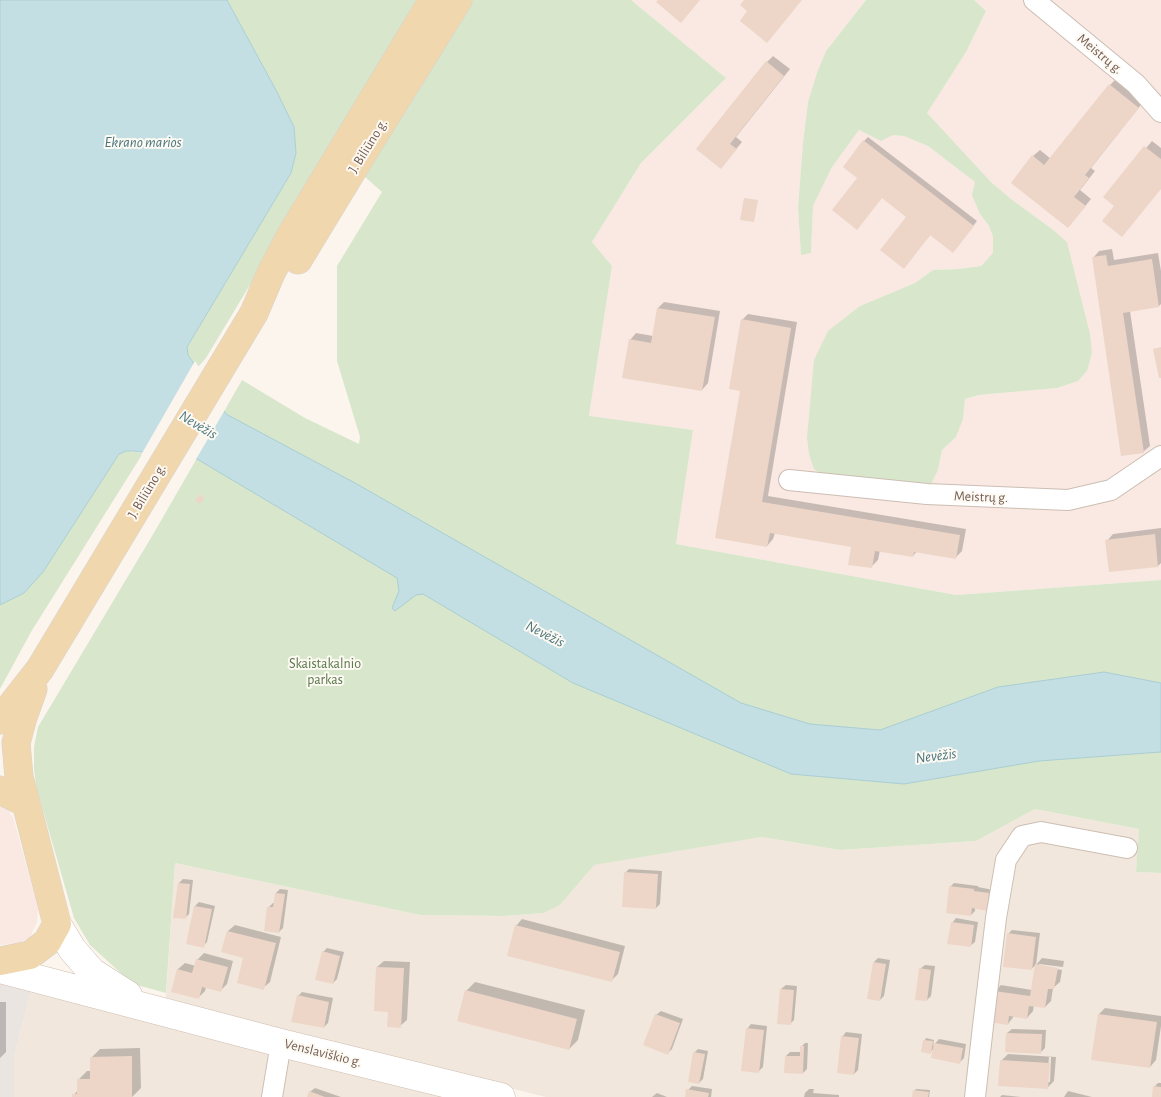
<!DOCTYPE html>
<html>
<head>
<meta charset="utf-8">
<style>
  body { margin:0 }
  canvas { display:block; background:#fbf5ed }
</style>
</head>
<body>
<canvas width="1161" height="1097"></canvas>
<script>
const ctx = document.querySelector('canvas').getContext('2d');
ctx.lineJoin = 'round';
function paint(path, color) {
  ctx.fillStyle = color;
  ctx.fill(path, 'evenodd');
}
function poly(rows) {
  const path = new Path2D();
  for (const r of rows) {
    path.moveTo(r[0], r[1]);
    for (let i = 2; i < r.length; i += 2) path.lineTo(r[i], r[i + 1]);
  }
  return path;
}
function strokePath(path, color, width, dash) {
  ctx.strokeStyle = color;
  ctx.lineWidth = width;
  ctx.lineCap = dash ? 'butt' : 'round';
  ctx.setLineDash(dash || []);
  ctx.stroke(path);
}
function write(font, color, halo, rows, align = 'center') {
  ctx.font = font + ' "Alegreya Sans",sans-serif';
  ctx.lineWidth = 4;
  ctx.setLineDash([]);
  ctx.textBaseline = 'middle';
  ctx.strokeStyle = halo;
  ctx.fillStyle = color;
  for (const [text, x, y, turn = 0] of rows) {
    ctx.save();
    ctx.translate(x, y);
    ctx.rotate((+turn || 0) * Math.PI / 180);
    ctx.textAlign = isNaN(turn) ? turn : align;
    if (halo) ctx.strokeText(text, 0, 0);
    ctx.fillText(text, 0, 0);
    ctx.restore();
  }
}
const residential = poly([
  [1035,809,1139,829,1136,872,1161,873,1161,1097,546,1097,394,1059,166,998,175,863,420,915,504,916,544,913,560,905,593,865,762,837,840,850,976,841],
  [31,991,457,1097,14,1097,14,1057]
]);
const commercial = poly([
  [631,0,866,0,826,51,808,102,803,143,798,208,801,254,811,253,813,206,832,167,859,130,881,141,893,135,904,136,928,146,975,182,980,214,989,226,993,237,993,253,981,266,958,269,933,270,915,283,860,306,938,470,942,450,956,437,963,419,965,399,979,395,1057,388,1078,381,1087,371,1067,242,1052,229,1011,199,991,182,926,113,966,52,986,11,974,0,1161,0,1161,580,956,595,676,544,693,430,589,417,612,266,592,242,641,163,726,78],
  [0,800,5,804,14,820,38,908,37,922,30,937,20,943,0,945]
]);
const industrial = poly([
  [0,981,31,991,14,1057,14,1097,0,1097]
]);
const green = poly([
  [227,0,421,0,206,358,197,368,188,355,187,347,291,173,296,153,294,127,277,92],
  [471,0,631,0,726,78,641,163,592,242,612,266,589,416,693,430,676,544,956,595,1161,580,1161,873,1136,872,1139,829,1035,809,976,841,840,850,762,837,594,865,560,905,544,913,504,916,420,915,175,863,166,993,137,985,124,976,90,945,74,918,36,786,34,769,34,747,38,727,155,531,242,380,305,418,359,444,360,437,337,361,337,266,382,192,364,176],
  [866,0,974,0,986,11,966,52,927,113,991,182,1011,199,1052,229,1067,242,1090,334,1092,353,1087,371,1078,381,1057,388,979,395,965,399,963,419,956,437,942,450,938,470,929,488,829,478,814,469,809,454,807,438,814,360,828,331,860,306,915,283,933,270,958,269,981,266,993,253,993,237,989,226,980,214,972,195,975,182,928,146,904,136,893,135,881,141,859,130,832,167,813,206,811,253,801,255,798,208,803,143,808,102,817,73,826,51],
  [126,451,143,453,31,632,0,689,0,605,43,572,119,454]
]);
const water = poly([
  [0,0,227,0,277,92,294,127,296,153,291,173,187,347,188,355,197,368,226,414,355,483,741,703,810,724,880,730,998,687,1104,672,1161,683,1161,752,1039,761,904,784,791,774,573,683,423,594,416,595,395,611,392,608,399,591,397,578,197,459,133,451,126,451,119,454,43,572,24,593,0,605,0,0]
]);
const pier = poly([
  [195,361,226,408,195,461,141,455]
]);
const shadow = poly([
  [773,56,790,69,736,137,742,142,721,167,698,149,767,62],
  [1116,79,1144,101,1091,168,1095,171,1080,190,1091,199,1068,227,1033,156,1040,150,1051,159,1110,85],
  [868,137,977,221,957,247,931,234,904,267,908,216,859,177,864,141],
  [1152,141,1161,148,1161,189,1116,206,1105,197],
  [1112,249,1114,260,1158,253,1161,271,1161,304,1159,306,1130,311,1150,446,1143,452,1093,258,1099,251],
  [664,302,720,311,708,383,702,390,630,340,636,333,653,336,658,308],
  [748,314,797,322,768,496,966,529,962,551,956,557,917,551,913,556,880,550,878,560,871,567,853,546,775,533,773,539,767,546,742,390,742,320],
  [1161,528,1161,563,1158,566,1107,541,1113,534],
  [629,869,662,871,660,904,656,908,625,873],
  [183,879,193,880,189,914,185,918,179,883],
  [954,883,978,886,978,887,993,890,991,905,986,909,975,908,975,911,971,915,950,887],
  [280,889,288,890,283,928,279,932,269,907,273,903,275,903,276,893],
  [199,902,215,906,207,942,203,946,195,906],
  [956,918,978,922,975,942,970,946,952,923],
  [522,919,625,946,618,974,611,981,516,926],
  [235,925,281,937,270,982,263,988,245,957,228,931],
  [1012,930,1040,933,1036,965,1031,969,1008,934],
  [327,948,344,952,337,979,333,983,323,952],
  [204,953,233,961,227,984,221,990,206,987,205,991,199,997,172,991,178,969,185,963,196,966,197,960],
  [878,958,890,960,884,996,880,1000,874,962],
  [1042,958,1064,961,1063,967,1039,964,1039,966,1062,970,1060,982,1053,988,1051,1001,1045,1007,1034,1005,1033,1011,1027,1018,1014,1016,1008,1024,995,991,1001,985,1032,990,1036,965],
  [384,961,410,962,407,1020,400,1026,389,1011,377,967],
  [925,965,935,966,931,996,927,1000,920,969],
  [475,982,585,1010,578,1040,569,1049,466,991],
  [786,985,797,986,794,1020,790,1024,781,989],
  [302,992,333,998,328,1023,324,1027,298,996],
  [0,1002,6,1002,6,1052,0,1058],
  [1105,1008,1161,1016,1161,1026,1156,1060,1150,1067,1099,1014],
  [661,1011,683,1019,672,1049,668,1053,656,1015],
  [751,1024,767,1026,763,1067,759,1071,747,1029],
  [1012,1029,1046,1030,1045,1048,1041,1052,1007,1033],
  [846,1032,862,1034,858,1070,854,1074,842,1037],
  [926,1038,934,1040,933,1046,939,1039,966,1044,964,1058,960,1062,934,1049,930,1052,925,1040],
  [805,1043,808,1043,807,1069,803,1073,786,1056,790,1052,801,1052,801,1047],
  [140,1048,141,1088,132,1097,74,1097,74,1095,78,1090,78,1080,87,1071,91,1071,91,1058,100,1049],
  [698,1049,708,1051,703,1079,699,1083,694,1053],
  [1008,1054,1056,1057,1054,1081,1048,1087,1001,1061],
  [1049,1057,1051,1057,1050,1082,1047,1082],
  [1158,1083,1161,1083,1161,1097,1153,1097,1154,1087],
  [692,1086,712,1089,711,1097,687,1097,688,1090],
  [315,1088,341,1097,309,1097,310,1092],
  [809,1089,814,1089,813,1093,839,1095,839,1097,804,1097,805,1093],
  [916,1089,930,1090,929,1097,913,1097,914,1091],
  [1068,1091,1092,1097,1064,1097],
  [657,1093,667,1097,652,1097],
  [1002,1095,1021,1097,1000,1097]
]);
const building = poly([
  [658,0,700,0,681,23,656,2],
  [744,0,802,0,767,43,740,21,747,11,740,5],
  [766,61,784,76,730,144,737,149,721,169,696,149],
  [1109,84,1139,108,1085,175,1089,178,1074,197,1086,206,1068,228,1011,183,1032,155,1044,165],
  [863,140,974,226,953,253,930,235,904,269,880,250,906,217,882,198,857,230,832,210,857,178,843,167],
  [1144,146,1161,159,1161,189,1122,237,1102,221,1114,206,1103,197],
  [744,198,758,200,754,222,740,220],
  [1106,255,1108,266,1152,259,1159,307,1123,313,1144,453,1121,456,1092,257],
  [657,308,715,317,702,391,622,378,629,339,651,343],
  [741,319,791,328,762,502,960,535,956,559,914,552,913,557,875,551,872,568,848,565,851,547,770,533,767,547,715,538,740,391,729,389],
  [1161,347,1161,378,1159,378,1153,349],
  [200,494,204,498,200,504,195,501],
  [1155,534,1158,567,1109,572,1105,540],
  [624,872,658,874,656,909,622,907],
  [178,883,190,884,186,919,173,918],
  [949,886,974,889,974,891,989,893,987,911,972,908,971,916,946,913],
  [275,893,285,894,279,933,264,931,267,907,273,907],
  [194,906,212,909,204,948,186,944],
  [951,922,974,925,971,947,947,944],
  [515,925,620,952,612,982,507,956],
  [227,931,276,943,264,990,237,983,243,958,221,952],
  [1007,933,1036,937,1032,970,1003,967],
  [322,951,340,956,333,984,315,980],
  [196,959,228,967,221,992,202,987,199,999,171,992,177,969,192,973],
  [873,962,886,964,880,1001,867,999],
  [1035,964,1058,968,1054,989,1048,989,1045,1008,1029,1006,1027,1019,1009,1016,1008,1025,989,1022,994,991,1030,996],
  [376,967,404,968,401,1028,387,1027,388,1012,374,1011],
  [919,968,931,970,927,1001,915,1000],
  [780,989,794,990,791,1025,777,1024],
  [465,990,577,1019,569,1050,457,1021],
  [297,995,329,1002,324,1028,291,1022],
  [655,1014,680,1023,668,1055,643,1045],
  [1098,1014,1157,1022,1150,1068,1091,1060],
  [746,1028,764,1030,759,1073,741,1071],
  [1006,1033,1042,1034,1041,1054,1005,1052],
  [841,1036,859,1038,854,1075,837,1073],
  [923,1040,933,1041,931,1054,921,1052],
  [934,1043,963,1048,960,1064,931,1058],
  [800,1046,804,1046,803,1074,784,1073,785,1056,800,1056],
  [693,1052,705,1054,699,1084,688,1082],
  [132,1056,132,1097,72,1097,72,1094,77,1094,77,1079,90,1079,90,1057],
  [1000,1060,1050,1063,1048,1089,998,1086],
  [1153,1086,1161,1087,1161,1097,1152,1097],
  [686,1089,709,1093,708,1097,685,1097],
  [913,1090,929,1092,928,1097,912,1097],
  [309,1091,325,1097,307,1097]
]);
const minor = poly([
  [1034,0,1136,84,1161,112],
  [789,480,927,494,1068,500,1111,490,1161,456],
  [272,1097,281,1043],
  [975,1097,983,1026,996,918,1006,860,1022,836,1041,832,1127,848]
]);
const secondary = poly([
  [57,924,72,949,92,972,128,995],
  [0,969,281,1043,501,1097]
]);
const primary = poly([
  [298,260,366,148,458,0],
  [0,720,40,669,254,313,271,273,291,235,433,0],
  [0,790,26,803,57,924,47,942,30,955,0,961],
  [26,803,19,777,16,743,23,717,33,689]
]);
const streetNames = [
  ["Meistrų g.",1100,54,40],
  ["J. Biliūno g.",368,146,-58],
  ["J. Biliūno g.",147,491,-59],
  ["Meistrų g.",981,497,2],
  ["Venslaviškio g.",323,1053,14]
];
const parkNames = [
  ["Skaistakalnio",325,664],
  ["parkas",325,680]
];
const waterNames = [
  ["Ekrano marios",143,142],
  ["Nevėžis",198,425,31],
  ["Nevėžis",545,634,27],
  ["Nevėžis",936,756,-7]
];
paint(residential, '#f2e7dc');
paint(commercial, '#f9e9e2');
paint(industrial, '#ebe5e1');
paint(green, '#d8e7cc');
paint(water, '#c3dfe3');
strokePath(water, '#aaced3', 1);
paint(pier, '#fbf5ed');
paint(shadow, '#0003');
paint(building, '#edd6c8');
strokePath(minor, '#ccbeb3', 22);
strokePath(secondary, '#cebeb1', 29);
strokePath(primary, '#d8d2cf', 29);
strokePath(minor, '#fff', 20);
strokePath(secondary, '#fff', 28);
strokePath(primary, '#f1d7ae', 28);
write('14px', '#745d52', '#fdf9f3', streetNames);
write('14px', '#59784b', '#fdf9f3', parkNames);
write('italic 15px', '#4a767d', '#fdf9f3', waterNames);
</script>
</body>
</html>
